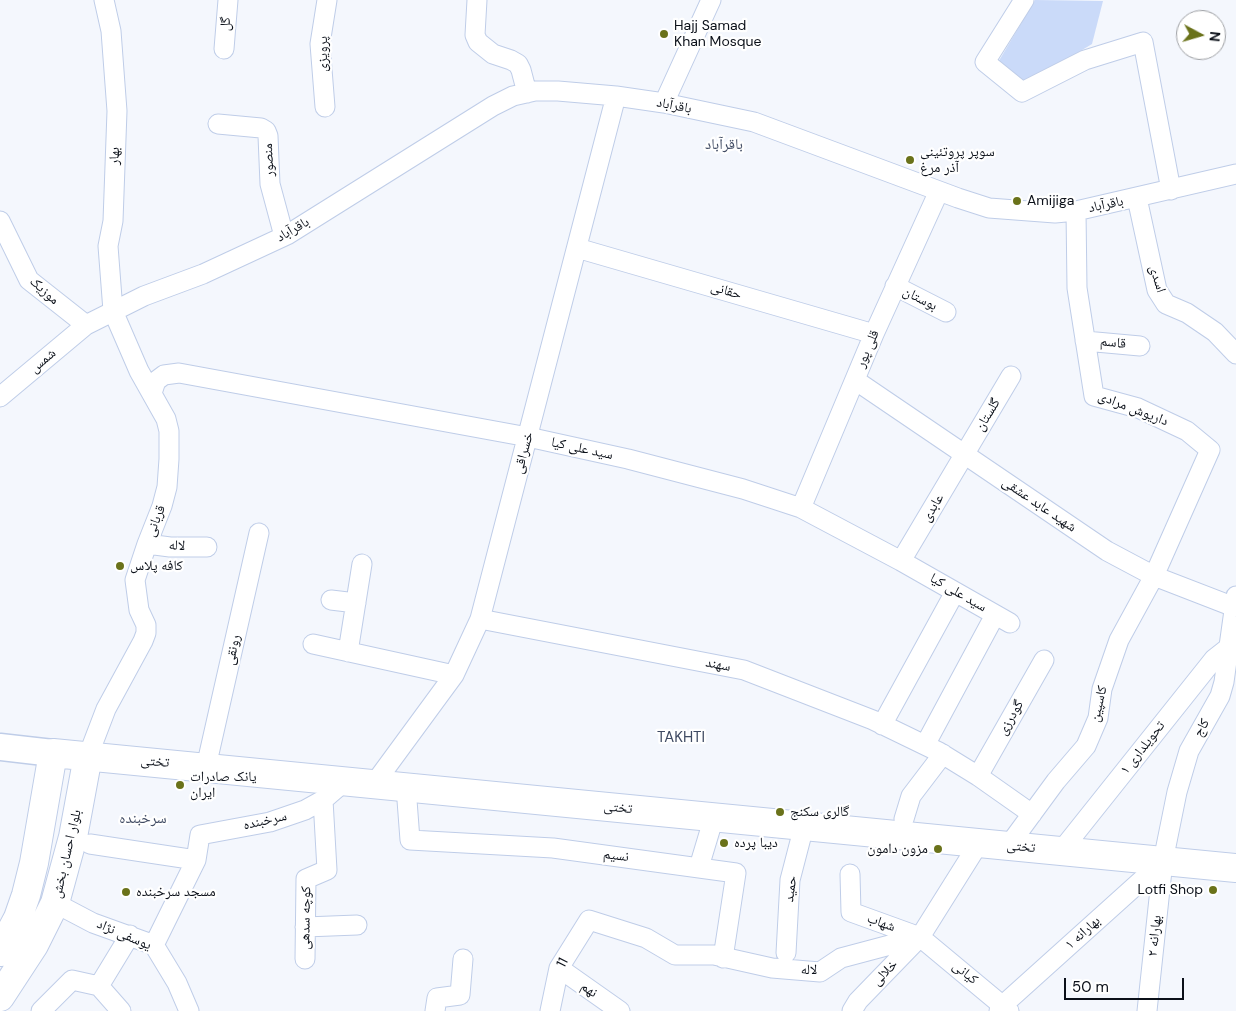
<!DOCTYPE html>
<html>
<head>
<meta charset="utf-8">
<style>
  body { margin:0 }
  #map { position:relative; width:1236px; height:1011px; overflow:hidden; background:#f4f7fd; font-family:"DM Sans",sans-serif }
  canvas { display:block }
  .north { position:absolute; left:1176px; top:10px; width:50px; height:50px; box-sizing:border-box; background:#fff; border:1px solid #9d9fa3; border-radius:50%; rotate:96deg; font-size:14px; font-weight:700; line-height:20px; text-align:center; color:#0b1019 }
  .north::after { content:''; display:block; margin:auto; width:18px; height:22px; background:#6a721a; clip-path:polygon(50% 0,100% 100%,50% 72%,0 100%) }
  .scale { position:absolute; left:1064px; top:978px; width:120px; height:22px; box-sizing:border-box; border:2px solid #0b1019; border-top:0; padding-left:6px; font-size:15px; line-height:18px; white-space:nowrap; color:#0b1019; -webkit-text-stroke:4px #fff; paint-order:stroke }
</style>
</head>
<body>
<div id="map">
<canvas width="1236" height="1011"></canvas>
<div class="north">N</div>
<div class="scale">50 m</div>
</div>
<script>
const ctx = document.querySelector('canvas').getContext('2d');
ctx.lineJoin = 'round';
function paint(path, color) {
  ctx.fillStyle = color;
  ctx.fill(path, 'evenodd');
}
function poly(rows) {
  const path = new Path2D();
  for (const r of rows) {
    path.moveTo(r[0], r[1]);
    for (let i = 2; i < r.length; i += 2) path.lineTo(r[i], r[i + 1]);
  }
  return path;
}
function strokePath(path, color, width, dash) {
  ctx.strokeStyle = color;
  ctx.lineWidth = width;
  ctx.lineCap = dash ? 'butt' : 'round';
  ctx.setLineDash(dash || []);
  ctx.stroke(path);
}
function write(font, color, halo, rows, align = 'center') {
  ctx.font = font + ' "DM Sans","Noto Naskh Arabic",sans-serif';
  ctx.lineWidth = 4.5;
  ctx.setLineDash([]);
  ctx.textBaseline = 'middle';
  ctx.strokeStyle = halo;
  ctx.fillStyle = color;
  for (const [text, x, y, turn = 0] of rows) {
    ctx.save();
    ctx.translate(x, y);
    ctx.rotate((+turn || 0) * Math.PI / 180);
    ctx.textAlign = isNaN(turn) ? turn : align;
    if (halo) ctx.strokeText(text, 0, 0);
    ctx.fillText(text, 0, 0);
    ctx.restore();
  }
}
const green = poly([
  [1035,0,1103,1,1092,44,1026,84,997,64]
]);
const street = poly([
  [477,0,475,35,478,42,493,54,511,60,518,64,521,70,527,93],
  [1024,0,985,62,1022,92,1085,60,1143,42,1171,190],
  [224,49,228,0],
  [664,103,711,0],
  [325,107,320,44,327,0],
  [218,124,261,128,266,131,268,136,270,184,284,236],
  [1137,198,1157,290,1166,304,1187,313,1215,332,1236,354],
  [0,221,29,280,86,325],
  [577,248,874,334],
  [895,286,946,312],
  [1085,341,1140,346],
  [855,380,1107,551,1154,576,1234,607],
  [152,393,156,381,164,375,179,373,528,437,628,459,743,489,801,508,901,561,1010,623],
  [0,397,86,325,144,296,203,274,287,235,493,106,513,96,535,91,558,91,616,96,664,103,754,122,958,198,989,208,1055,213,1076,211,1236,174],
  [801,508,874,334,939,191],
  [147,544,170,547,207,547],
  [901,561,1011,376],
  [331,600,356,603],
  [480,619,744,670,873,720,939,752,978,776,1032,814],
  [313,644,454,675],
  [348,652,362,564],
  [882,725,955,592],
  [925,745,995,615],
  [88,756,106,709,143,641,146,633,146,625,139,610,135,580,147,544,162,506,167,487,169,459,169,431,166,419,139,371,113,311,108,246,113,221,117,111,111,31,104,0],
  [206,767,259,533],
  [978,776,1044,660],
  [374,784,454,675,480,619,616,96],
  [406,787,410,840,553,848,736,873,723,958],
  [904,819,911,796,943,754],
  [90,844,196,860],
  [1009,845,1056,781,1086,746,1098,718,1102,689,1119,640,1154,576,1210,450,1187,431,1138,408,1094,396,1077,288,1076,211],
  [1061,851,1214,659,1228,648],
  [699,867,714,817],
  [850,874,851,912,920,937,1009,1011],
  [55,903,93,923,154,945,177,983,189,1011],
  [305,927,357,925],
  [154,945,196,860,200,835,270,822,305,810,323,800,345,781],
  [786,953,790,880,804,826],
  [305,959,306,879,327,870,323,800],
  [559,968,620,1011],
  [41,1011,72,980,99,986],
  [121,1011,99,986,130,935],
  [435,1011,437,998,460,995,463,959],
  [550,1011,559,968,589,920,646,938,675,955,714,955,772,968,820,972,841,958,920,937],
  [852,1011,858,1001,920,937,979,843],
  [999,1011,1003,1005,1163,861],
  [1147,1011,1163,861,1177,792,1189,751,1220,696,1224,682,1236,596]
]);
const secondary = poly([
  [0,747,53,753]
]);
const primary = poly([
  [0,952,18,918,26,895,34,863,53,753,1236,868],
  [0,997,34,945,55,903,73,837,88,756]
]);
const markers = [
  [664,34,5,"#6a721a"],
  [910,160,5,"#6a721a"],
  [1017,201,5,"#6a721a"],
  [120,566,5,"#6a721a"],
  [180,785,5,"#6a721a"],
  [780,812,5,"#6a721a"],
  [724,843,5,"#6a721a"],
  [938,849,5,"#6a721a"],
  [1213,890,5,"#6a721a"],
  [126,892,5,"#6a721a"]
];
const streetNames = [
  ["گل",226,24,-86],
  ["پرویزی",323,54,-90],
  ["باقرآباد",674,106,11],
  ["بهار",115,156,-88],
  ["منصور",269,160,-93],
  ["باقرآباد",1106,205,-12],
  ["باقرآباد",293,230,-30],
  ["اسدی",1157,279,73],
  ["موزیک",44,291,42],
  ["حقانی",726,291,16],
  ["بوستان",920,299,27],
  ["قاسم",1113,343,6],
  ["قلی پور",868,349,-67],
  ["شمس",43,361,-40],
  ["داریوش مرادی",1133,409,21],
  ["گلستان",988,415,-59],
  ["سید علی کیا",582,449,12],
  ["خسراقی",524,453,-75],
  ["شهید عابد عشقی",1039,505,34],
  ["عابدی",933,508,-59],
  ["قربانی",156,521,-69],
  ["لاله",177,546,3],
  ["سید علی کیا",958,593,30],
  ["رونقی",233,650,-78],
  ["سهند",718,665,11],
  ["کاسپین",1099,704,-77],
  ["گودرزی",1011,718,-60],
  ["کاج",1202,728,-61],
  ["تحویلداری ۱",1143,748,-52],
  ["تختی",155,762,5],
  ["تختی",618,808,6],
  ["سرخبنده",265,821,-13],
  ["تختی",1021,847,6],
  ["بلوار احسان بخش",67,854,-77],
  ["نسیم",616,856,7],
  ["حمید",791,889,-83],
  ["کوچه سدهی",306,918,-89],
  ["شهاب",881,923,20],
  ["بهارانه ۱",1083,933,-42],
  ["یوسفی نژاد",124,935,23],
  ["بهارانه ۲",1155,936,-84],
  ["11",563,963,-63],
  ["لاله",809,970],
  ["خلالی",885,973,-46],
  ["کیانی",965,973,39],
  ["نهم",589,990,35]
];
const poiNames = [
  ["Hajj Samad",674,26],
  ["Khan Mosque",674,42],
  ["سوپر پروتئینی",920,152],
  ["آذر مرغ",920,168],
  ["Amijiga",1027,201],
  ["کافه پلاس",130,566],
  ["یانک صادرات",190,777],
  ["ایران",190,793],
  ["گالری سکنج",790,812],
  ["دیبا پرده",734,843],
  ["مزون دامون",928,849,"right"],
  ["Lotfi Shop",1203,890,"right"],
  ["مسجد سرخبنده",136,892]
];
const neighbourhoodNames = [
  ["باقرآباد",724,145],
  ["TAKHTI",681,738],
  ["سرخبنده",143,819]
];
paint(green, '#cadaf9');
strokePath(street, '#bfcde8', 21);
strokePath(secondary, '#bfcde8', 29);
strokePath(primary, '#bfcde8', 30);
strokePath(street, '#fff', 19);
strokePath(secondary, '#fff', 26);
strokePath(primary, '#fff', 28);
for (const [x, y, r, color] of markers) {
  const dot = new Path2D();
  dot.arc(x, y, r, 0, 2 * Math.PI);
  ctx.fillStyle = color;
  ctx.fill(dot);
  strokePath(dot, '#fff', 2);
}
write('14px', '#0b1019', '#fff', streetNames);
write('14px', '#0b1019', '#fff', poiNames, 'left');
write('15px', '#3f4a62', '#fff', neighbourhoodNames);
</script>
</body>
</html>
